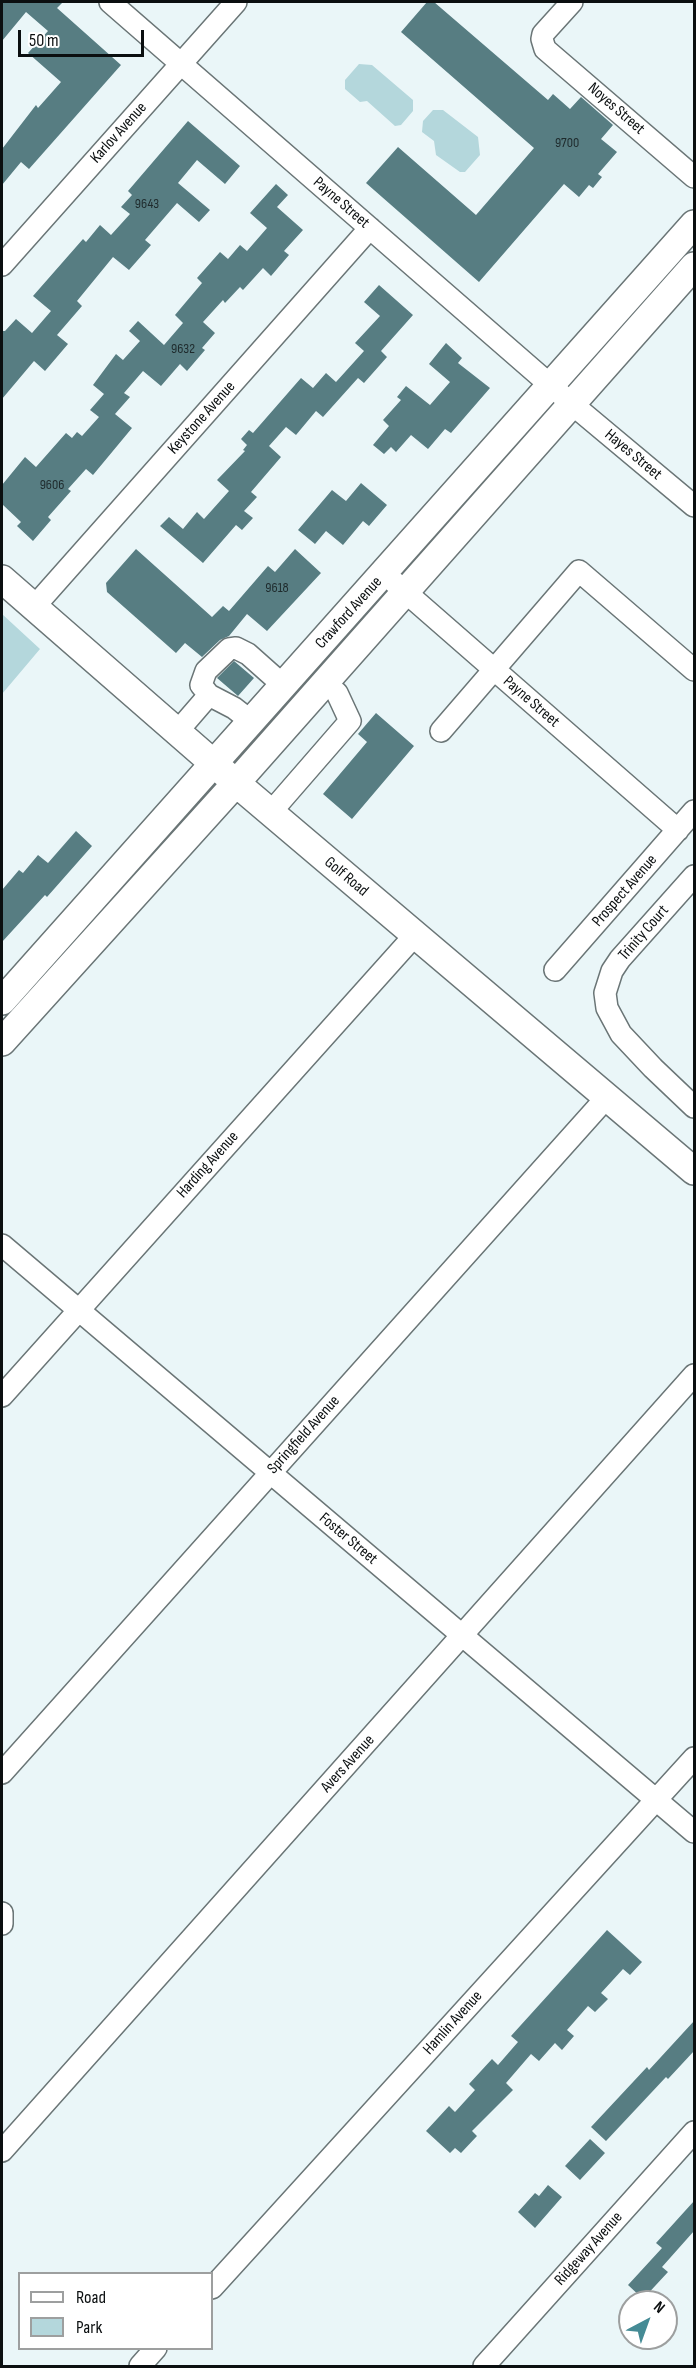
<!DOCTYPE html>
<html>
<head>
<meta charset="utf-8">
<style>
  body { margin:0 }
  #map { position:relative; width:696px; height:2368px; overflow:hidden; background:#eaf6f8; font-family:"Sofia Sans Condensed",sans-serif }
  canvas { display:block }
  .frame { position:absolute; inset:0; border:3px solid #0b0f10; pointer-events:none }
  .legend { position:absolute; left:18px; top:2272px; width:195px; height:78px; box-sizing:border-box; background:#fff; border:2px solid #9d9f9f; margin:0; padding:8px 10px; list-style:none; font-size:18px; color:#0b0f10 }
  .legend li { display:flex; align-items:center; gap:12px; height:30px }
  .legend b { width:30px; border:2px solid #9d9f9f }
  .north { position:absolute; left:618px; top:2290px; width:60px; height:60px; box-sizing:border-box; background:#fff; border:2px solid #9d9f9f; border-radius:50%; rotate:41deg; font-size:16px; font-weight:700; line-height:24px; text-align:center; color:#0b0f10 }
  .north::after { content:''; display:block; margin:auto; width:21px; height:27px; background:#458b95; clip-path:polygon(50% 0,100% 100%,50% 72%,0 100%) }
  .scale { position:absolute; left:18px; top:30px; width:126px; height:27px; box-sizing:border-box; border:3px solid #0b0f10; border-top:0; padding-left:8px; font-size:18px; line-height:21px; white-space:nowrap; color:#0b0f10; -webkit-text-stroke:4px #fff; paint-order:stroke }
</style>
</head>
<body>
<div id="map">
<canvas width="696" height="2368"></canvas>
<div class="frame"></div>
<ul class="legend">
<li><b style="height:8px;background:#fff"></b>Road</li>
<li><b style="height:16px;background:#b4d7dc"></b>Park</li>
</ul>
<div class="north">N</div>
<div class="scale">50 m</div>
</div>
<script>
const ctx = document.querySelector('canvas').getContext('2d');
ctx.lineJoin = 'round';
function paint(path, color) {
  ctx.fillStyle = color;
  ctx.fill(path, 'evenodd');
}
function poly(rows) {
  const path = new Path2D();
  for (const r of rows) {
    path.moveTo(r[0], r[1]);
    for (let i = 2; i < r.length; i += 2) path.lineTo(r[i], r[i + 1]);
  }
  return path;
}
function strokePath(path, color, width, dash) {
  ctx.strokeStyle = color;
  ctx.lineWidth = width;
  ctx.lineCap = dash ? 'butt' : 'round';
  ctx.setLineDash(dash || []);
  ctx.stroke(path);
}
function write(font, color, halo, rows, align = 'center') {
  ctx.font = font + ' "Sofia Sans Condensed",sans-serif';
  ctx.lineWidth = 4.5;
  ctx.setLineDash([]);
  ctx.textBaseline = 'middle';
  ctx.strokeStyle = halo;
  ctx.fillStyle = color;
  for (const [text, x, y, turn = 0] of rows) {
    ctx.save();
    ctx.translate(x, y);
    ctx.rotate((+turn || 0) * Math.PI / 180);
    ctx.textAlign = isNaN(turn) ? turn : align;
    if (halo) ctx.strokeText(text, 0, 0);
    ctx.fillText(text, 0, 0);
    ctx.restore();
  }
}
const green = poly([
  [359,64,372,65,413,100,413,111,401,125,395,126,367,101,360,102,345,89,345,80],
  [433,110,443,110,478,137,480,155,465,172,460,172,436,155,434,141,422,132,423,121],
  [2,614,40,649,2,694]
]);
const building = poly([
  [2,2,63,2,57,8,121,65,29,169,21,162,2,185,2,149,36,105,38,108,61,82,28,53,48,31,26,12,2,41],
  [427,2,434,2,548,100,553,94,570,109,581,97,613,125,601,139,617,152,598,174,602,177,593,188,589,185,579,197,564,184,479,282,366,183,398,147,476,215,534,148,401,32],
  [188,121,240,166,225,184,197,160,178,183,210,210,199,222,177,203,145,240,151,245,129,270,113,257,77,301,82,306,57,335,68,344,45,371,34,361,2,399,2,331,5,331,16,319,32,333,51,311,33,296,83,239,86,242,100,225,111,235,130,214,121,207,132,195,128,191],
  [276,184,288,195,277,207,303,230,284,251,289,255,271,276,263,268,243,290,240,287,225,303,223,300,203,322,215,333,202,348,205,350,187,371,180,364,161,386,143,371,124,393,130,397,115,414,132,428,93,475,86,469,68,489,71,491,48,517,51,520,33,541,17,526,21,522,2,504,2,485,25,457,36,467,66,433,72,438,77,432,82,436,99,417,90,410,104,394,93,385,116,354,123,360,140,341,129,331,138,321,164,345,183,323,175,315,202,283,197,278,220,252,228,259,240,245,247,251,267,228,250,213],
  [379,285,413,315,381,351,387,357,364,383,358,378,323,417,316,411,296,435,286,427,269,446,281,457,251,492,257,497,244,511,253,518,242,530,236,525,203,563,160,526,169,517,183,529,197,512,204,519,229,491,217,480,245,451,243,450,247,445,241,439,249,430,253,433,301,378,313,388,326,373,336,382,364,351,355,343,380,316,364,302],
  [446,343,462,358,458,363,490,388,451,433,445,429,428,449,411,435,396,452,391,447,384,454,373,445,389,426,383,420,401,400,397,397,406,386,430,405,450,382,429,364],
  [361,483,387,505,369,526,363,521,343,545,326,531,315,544,298,530,332,490,346,501],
  [136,549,212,617,223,606,229,611,268,566,275,572,295,549,321,573,267,631,247,614,229,636,220,640,202,657,185,643,176,653,107,592,106,583],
  [234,661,254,678,238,696,217,678],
  [376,713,414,746,352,819,323,794,367,742,358,734],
  [76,831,92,846,47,897,45,895,2,942,2,890,19,870,23,873,38,855,48,863],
  [607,1930,642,1962,630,1975,623,1969,601,1993,608,1999,595,2012,588,2006,567,2030,574,2036,562,2050,555,2043,539,2061,531,2054,506,2083,513,2090,472,2131,477,2136,461,2153,455,2148,450,2153,426,2131,449,2106,455,2112,475,2090,469,2084,492,2059,498,2065,518,2042,511,2036],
  [694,2021,694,2051,668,2079,666,2077,606,2141,591,2127,647,2067,649,2070],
  [590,2139,605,2153,580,2180,565,2166],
  [548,2185,562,2197,535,2228,518,2212,535,2193,539,2196],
  [694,2201,694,2231,662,2267,668,2272,643,2299,628,2285,662,2248,656,2243]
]);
const minor = poly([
  [110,2,572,404,694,506],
  [572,2,543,34,542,39,545,49,694,177],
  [2,265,236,2],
  [394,582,678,830],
  [34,607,370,228],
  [209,695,234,708,252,722],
  [441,731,579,571,694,670],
  [177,732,209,695,201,685,206,671,229,649,236,648,248,654,284,686],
  [271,812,350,721,337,693,325,683],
  [694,876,620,959,612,971,605,993,607,1008,621,1034,653,1068,694,1107],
  [555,970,694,811],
  [2,1245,694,1832],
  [2,1396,415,935],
  [2,1773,607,1097],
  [2,1913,2,1924],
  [2,2151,694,1375],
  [212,2288,694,1758],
  [140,2366,156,2348],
  [484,2366,694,2132]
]);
const major = poly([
  [2,579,236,783,694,1171],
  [2,1001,694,224],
  [2,1042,236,783,694,266]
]);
const numberNames = [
  ["9700",567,143],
  ["9643",147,204],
  ["9632",183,349],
  ["9606",52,485],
  ["9618",277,588]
];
const streetNames = [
  ["Noyes Street",616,109,41],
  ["Karlov Avenue",119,133,-48],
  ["Payne Street",341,203,41],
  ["Keystone Avenue",202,418,-48],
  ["Hayes Street",633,455,40],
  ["Crawford Avenue",349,613,-48],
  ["Payne Street",531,702,41],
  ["Golf Road",346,877,40],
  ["Prospect Avenue",625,891,-49],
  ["Trinity Court",644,933,-49],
  ["Harding Avenue",208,1165,-48],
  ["Springfield Avenue",304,1435,-48],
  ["Foster Street",348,1539,40],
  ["Avers Avenue",348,1764,-48],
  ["Hamlin Avenue",453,2023,-48],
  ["Ridgeway Avenue",589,2249,-48]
];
paint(green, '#b4d7dc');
paint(building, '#577d82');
strokePath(minor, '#6a7576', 24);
strokePath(major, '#6a7576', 30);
strokePath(minor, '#fff', 21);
strokePath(major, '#fff', 27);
write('14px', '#1e2a2c', null, numberNames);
write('16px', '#0b0f10', '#fff', streetNames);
</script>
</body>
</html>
